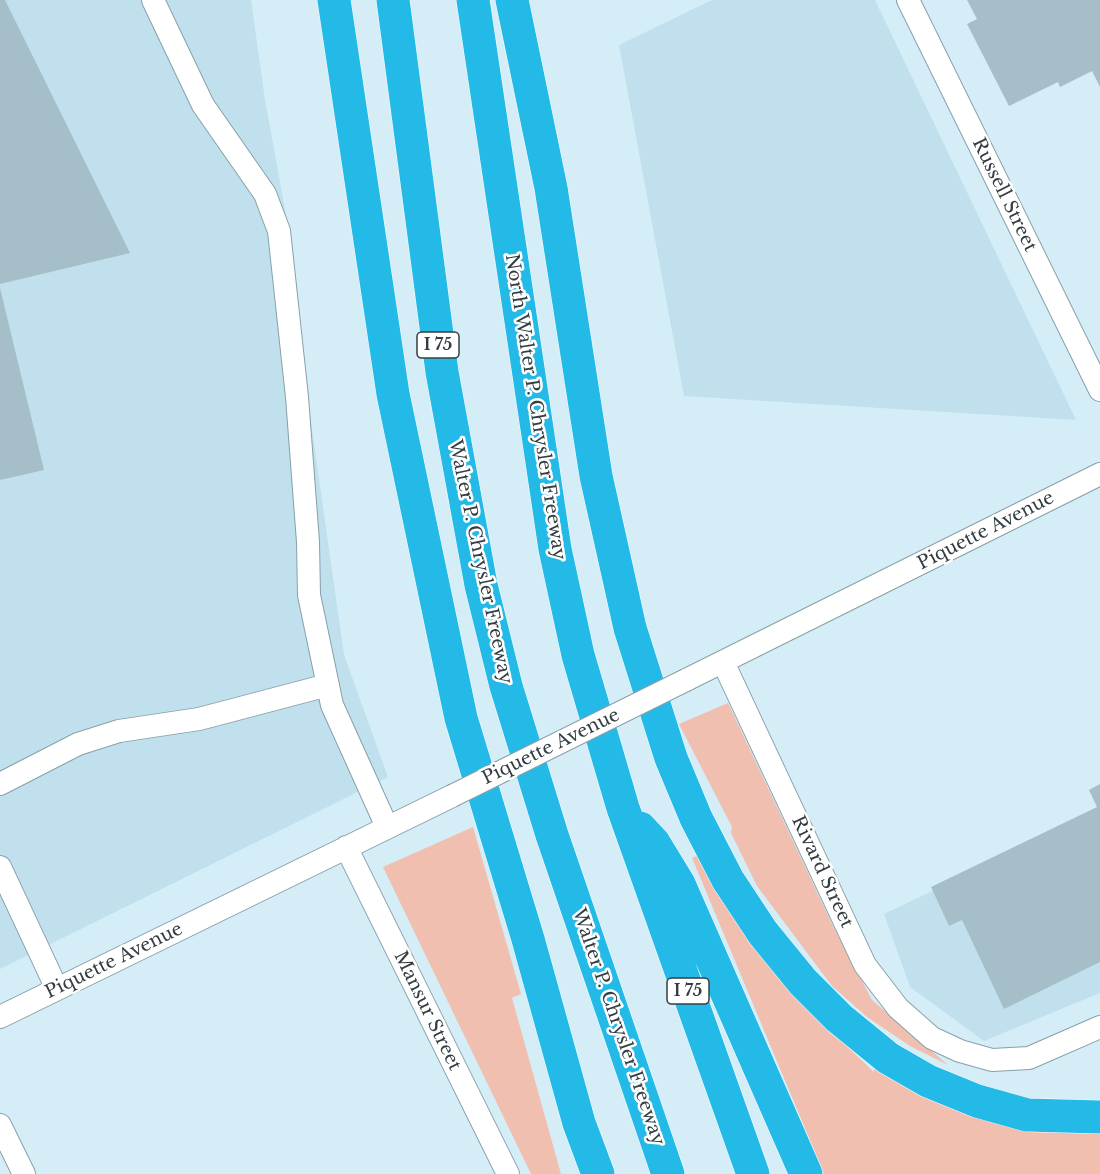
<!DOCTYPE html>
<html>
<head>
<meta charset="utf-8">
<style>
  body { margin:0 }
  canvas { display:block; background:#d4edf7 }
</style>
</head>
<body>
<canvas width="1100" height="1174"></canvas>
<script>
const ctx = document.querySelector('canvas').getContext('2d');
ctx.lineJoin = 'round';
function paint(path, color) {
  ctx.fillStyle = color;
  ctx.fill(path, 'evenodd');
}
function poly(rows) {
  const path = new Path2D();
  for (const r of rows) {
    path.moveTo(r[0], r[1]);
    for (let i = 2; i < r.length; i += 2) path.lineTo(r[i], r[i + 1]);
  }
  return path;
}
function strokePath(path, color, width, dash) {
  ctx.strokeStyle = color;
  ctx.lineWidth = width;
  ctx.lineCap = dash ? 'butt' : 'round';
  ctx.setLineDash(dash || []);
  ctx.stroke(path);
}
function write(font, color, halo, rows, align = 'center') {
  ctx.font = font + ' "Libre Baskerville",serif';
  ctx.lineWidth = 5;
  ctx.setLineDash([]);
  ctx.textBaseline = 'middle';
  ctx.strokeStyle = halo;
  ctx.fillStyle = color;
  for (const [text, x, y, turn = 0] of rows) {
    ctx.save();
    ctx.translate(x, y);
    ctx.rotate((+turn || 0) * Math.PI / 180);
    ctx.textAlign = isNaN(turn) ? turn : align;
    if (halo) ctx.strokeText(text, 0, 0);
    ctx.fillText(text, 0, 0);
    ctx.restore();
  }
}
const built = poly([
  [0,0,251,0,265,100,293,253,309,408,344,655,388,777,0,969],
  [712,0,875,0,1076,420,684,396,619,45],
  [1100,811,1100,993,984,1041,910,987,884,914]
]);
const green = poly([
  [728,703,832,924,872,1000,948,1065,910,1046,867,1017,832,986,757,886,731,833,732,827,679,724],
  [473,827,521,994,512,998,561,1174,531,1174,383,867],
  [701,854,808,1009,874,1072,874,1068,1100,1131,1100,1174,824,1174,692,858]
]);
const building = poly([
  [0,0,5,0,130,253,0,284],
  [967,0,1100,0,1100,87,1092,71,1060,87,1058,82,1009,106,967,24,977,19],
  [0,288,44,470,0,480],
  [1100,784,1100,962,1004,1009,962,920,949,926,931,887,1097,807,1089,790]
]);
const minor = poly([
  [153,0,203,105,265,194,279,231,297,397,308,542,309,595,332,705,387,827],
  [908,0,1100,390],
  [723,662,865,965,898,1008,932,1038,960,1051,992,1060,1029,1058,1100,1027],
  [686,680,1100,474],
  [0,784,78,744,119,731,199,719,328,685],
  [346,847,508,1174],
  [0,867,57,989],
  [0,1017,452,796],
  [0,1125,24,1174]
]);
const highway = poly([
  [334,0,393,394,461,718,528,939,579,1123,598,1174],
  [393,0,442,372,481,585,506,686,552,835,668,1174],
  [473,0,555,549,578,655,623,808,753,1174],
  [512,0,551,188,596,476,630,628,671,758,696,818,728,880,763,933,803,982,839,1018,888,1058,928,1081,977,1101,1027,1115,1100,1117],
  [640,828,654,843,679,884,806,1174]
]);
const minorBridge = poly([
  [452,796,686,680]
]);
const shields = [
  [438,345,42],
  [688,991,42]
];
const shieldNames = [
  ["I 75",438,345],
  ["I 75",688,991]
];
const streetNames = [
  ["Russell Street",1004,195,64],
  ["North Walter P. Chrysler Freeway",535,407,81],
  ["Piquette Avenue",986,531,-27],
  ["Walter P. Chrysler Freeway",480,562,78],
  ["Piquette Avenue",551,747,-26],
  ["Rivard Street",822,872,65],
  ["Piquette Avenue",114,961,-26],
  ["Mansur Street",427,1011,64],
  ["Walter P. Chrysler Freeway",618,1027,71]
];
paint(built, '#c0e0ee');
paint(green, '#f1bfaf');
paint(building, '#a6bec8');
strokePath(minor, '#88a0a9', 24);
strokePath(highway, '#fff', 34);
strokePath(minor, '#fff', 22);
strokePath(highway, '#24bae8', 33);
strokePath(minorBridge, '#88a0a9', 24, []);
strokePath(minorBridge, '#fff', 22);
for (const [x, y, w] of shields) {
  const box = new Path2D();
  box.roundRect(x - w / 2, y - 13, w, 26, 4.5);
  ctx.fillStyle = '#fff';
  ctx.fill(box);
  strokePath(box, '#343e42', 1.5);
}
write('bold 16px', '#343e42', null, shieldNames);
write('18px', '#343e42', '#fff', streetNames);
</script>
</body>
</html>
